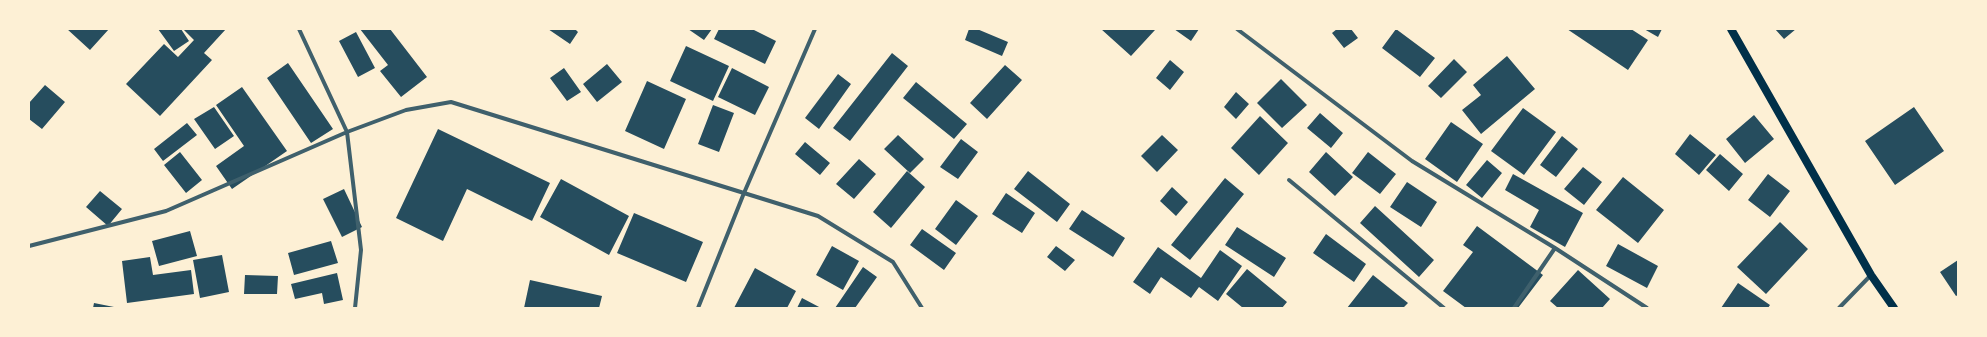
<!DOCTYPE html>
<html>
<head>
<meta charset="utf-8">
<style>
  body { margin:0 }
  #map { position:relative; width:1987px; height:337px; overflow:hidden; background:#fdf0d5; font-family:"Varela Round",sans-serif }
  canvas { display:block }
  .frame { position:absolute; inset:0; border:30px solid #fdf0d5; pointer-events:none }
</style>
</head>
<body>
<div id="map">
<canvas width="1987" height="337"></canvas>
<div class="frame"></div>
</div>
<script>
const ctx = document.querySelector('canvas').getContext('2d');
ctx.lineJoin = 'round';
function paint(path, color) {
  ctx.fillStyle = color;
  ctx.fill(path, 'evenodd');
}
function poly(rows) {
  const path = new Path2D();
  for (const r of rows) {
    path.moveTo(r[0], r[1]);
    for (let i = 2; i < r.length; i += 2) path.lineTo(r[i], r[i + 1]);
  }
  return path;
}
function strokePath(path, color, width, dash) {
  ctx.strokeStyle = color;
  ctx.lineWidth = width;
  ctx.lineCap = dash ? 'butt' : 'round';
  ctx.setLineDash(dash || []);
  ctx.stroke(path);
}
const building = poly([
  [67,29,109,29,90,50],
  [158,29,181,29,189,41,174,51],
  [183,29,226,29,204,53,212,60,160,116,126,84,164,44,178,57,194,40],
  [360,29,390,29,427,77,401,97,380,71,388,65],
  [548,29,575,29,578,32,570,44],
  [688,29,712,29,704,40],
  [719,29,752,29,776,41,765,64,714,39],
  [969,29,977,29,1008,42,1002,56,965,40],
  [1101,29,1153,29,1155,30,1131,56],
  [1174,29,1199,29,1191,41],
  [1337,29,1351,29,1358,38,1344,48,1332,33],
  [1396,29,1435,58,1420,77,1382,48],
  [1567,29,1631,29,1648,40,1628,70],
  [1644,29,1662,29,1658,37],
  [1775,29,1796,29,1784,39],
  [356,32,375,68,358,77,339,41],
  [686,46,729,66,713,101,670,81],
  [892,53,908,66,850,141,833,128],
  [1507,56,1535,89,1481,134,1462,110,1481,95,1473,85],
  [1454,59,1467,72,1441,98,1428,86],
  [1170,60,1184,72,1170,90,1156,78],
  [288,63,333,129,311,143,267,78],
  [607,64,622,82,597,102,583,84],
  [1005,65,1022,80,987,119,970,103],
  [564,68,581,92,567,101,550,78],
  [732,68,769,87,755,115,718,97],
  [838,74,851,84,819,129,805,118],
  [1281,79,1307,105,1282,128,1257,103],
  [647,81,686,99,664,149,625,131],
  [916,82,967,124,954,139,903,98],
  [45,85,65,102,42,129,29,119,29,103],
  [242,87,287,151,232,189,216,166,244,146,216,105],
  [1236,92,1249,104,1236,119,1224,107],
  [713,105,734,113,719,152,698,144],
  [214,107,234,136,215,149,194,119],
  [1914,107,1944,151,1895,185,1865,141],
  [1523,108,1556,132,1524,175,1491,151],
  [1320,113,1343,133,1331,148,1307,128],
  [1754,115,1774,139,1745,163,1726,139],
  [1260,116,1288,143,1259,175,1231,148],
  [1451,122,1483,144,1457,182,1425,159],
  [187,123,197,135,163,161,154,149],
  [438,129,550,183,532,221,467,189,443,241,396,218],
  [1690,134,1716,155,1699,175,1675,154],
  [898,135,924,159,910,173,884,149],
  [1162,135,1178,150,1157,172,1141,156],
  [1562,136,1578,149,1556,177,1540,165],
  [961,139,978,152,958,179,940,167],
  [805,142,830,163,820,175,795,154],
  [180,152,202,180,186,193,164,165],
  [1326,152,1353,177,1335,196,1309,172],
  [1368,152,1396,174,1380,194,1352,173],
  [1720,154,1743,174,1729,191,1706,170],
  [859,159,876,174,854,199,836,184],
  [1487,160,1502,173,1482,198,1466,185],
  [1583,167,1602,182,1584,205,1564,189],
  [907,171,925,187,891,228,873,212],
  [1028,171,1070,204,1057,222,1014,189],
  [1513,174,1583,213,1565,247,1530,227,1539,210,1505,190],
  [1768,174,1790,191,1770,217,1748,200],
  [1623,177,1664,210,1638,243,1596,210],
  [1225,178,1244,194,1190,260,1171,245],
  [561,179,629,216,609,255,540,217],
  [1407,182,1437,202,1421,227,1390,207],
  [1172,187,1188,202,1176,216,1160,201],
  [344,189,362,227,342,237,323,199],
  [100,191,122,209,108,226,86,207],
  [1006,193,1035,213,1022,233,992,214],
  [956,200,978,216,956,245,935,229],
  [1375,206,1434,260,1419,277,1360,223],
  [1082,210,1125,238,1113,257,1069,229],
  [634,213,703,242,686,282,617,253],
  [1780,222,1808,249,1766,294,1737,267],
  [1477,226,1543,275,1518,308,1466,308,1443,291,1473,252,1463,245],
  [1237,227,1286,258,1274,277,1225,245],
  [922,229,956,253,944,270,910,245],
  [190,231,197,256,159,266,152,241],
  [1326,234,1366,264,1354,282,1313,253],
  [331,241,338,263,294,275,288,253],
  [1618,244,1658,266,1647,288,1606,266],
  [832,246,859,261,843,290,816,275],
  [1056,246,1075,260,1065,271,1047,257],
  [1158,247,1201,278,1220,250,1242,266,1218,301,1199,287,1191,298,1161,277,1150,294,1133,282],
  [222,255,229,292,200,298,193,260],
  [150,257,153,275,191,270,194,294,127,303,122,261],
  [1958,260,1958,295,1956,296,1940,272],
  [863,267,877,277,855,308,835,308],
  [755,268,796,291,787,308,734,308],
  [1247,269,1287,302,1282,308,1243,308,1226,294],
  [1578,270,1610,299,1602,308,1558,308,1550,301],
  [337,273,343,300,324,304,322,293,295,299,291,284],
  [245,275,278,276,277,294,244,294],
  [1373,275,1408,303,1403,308,1347,308],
  [530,280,602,296,599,308,524,308],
  [1738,283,1770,305,1768,308,1721,308],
  [802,298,821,308,797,308],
  [94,303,114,307,113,308,93,308]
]);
const minor = poly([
  [299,29,347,132,361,250,355,308],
  [1237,29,1412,161,1555,248,1647,308],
  [1289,180,1444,308],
  [29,246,166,211,347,132,406,110,451,102,818,216,893,262,922,308],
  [698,308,744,193,815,29],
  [1514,308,1555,248],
  [1839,308,1871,275]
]);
const secondary = poly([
  [1731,29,1871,275,1894,308]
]);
paint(building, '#264d5e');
strokePath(minor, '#3f606c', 4);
strokePath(secondary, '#003049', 8);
</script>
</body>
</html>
